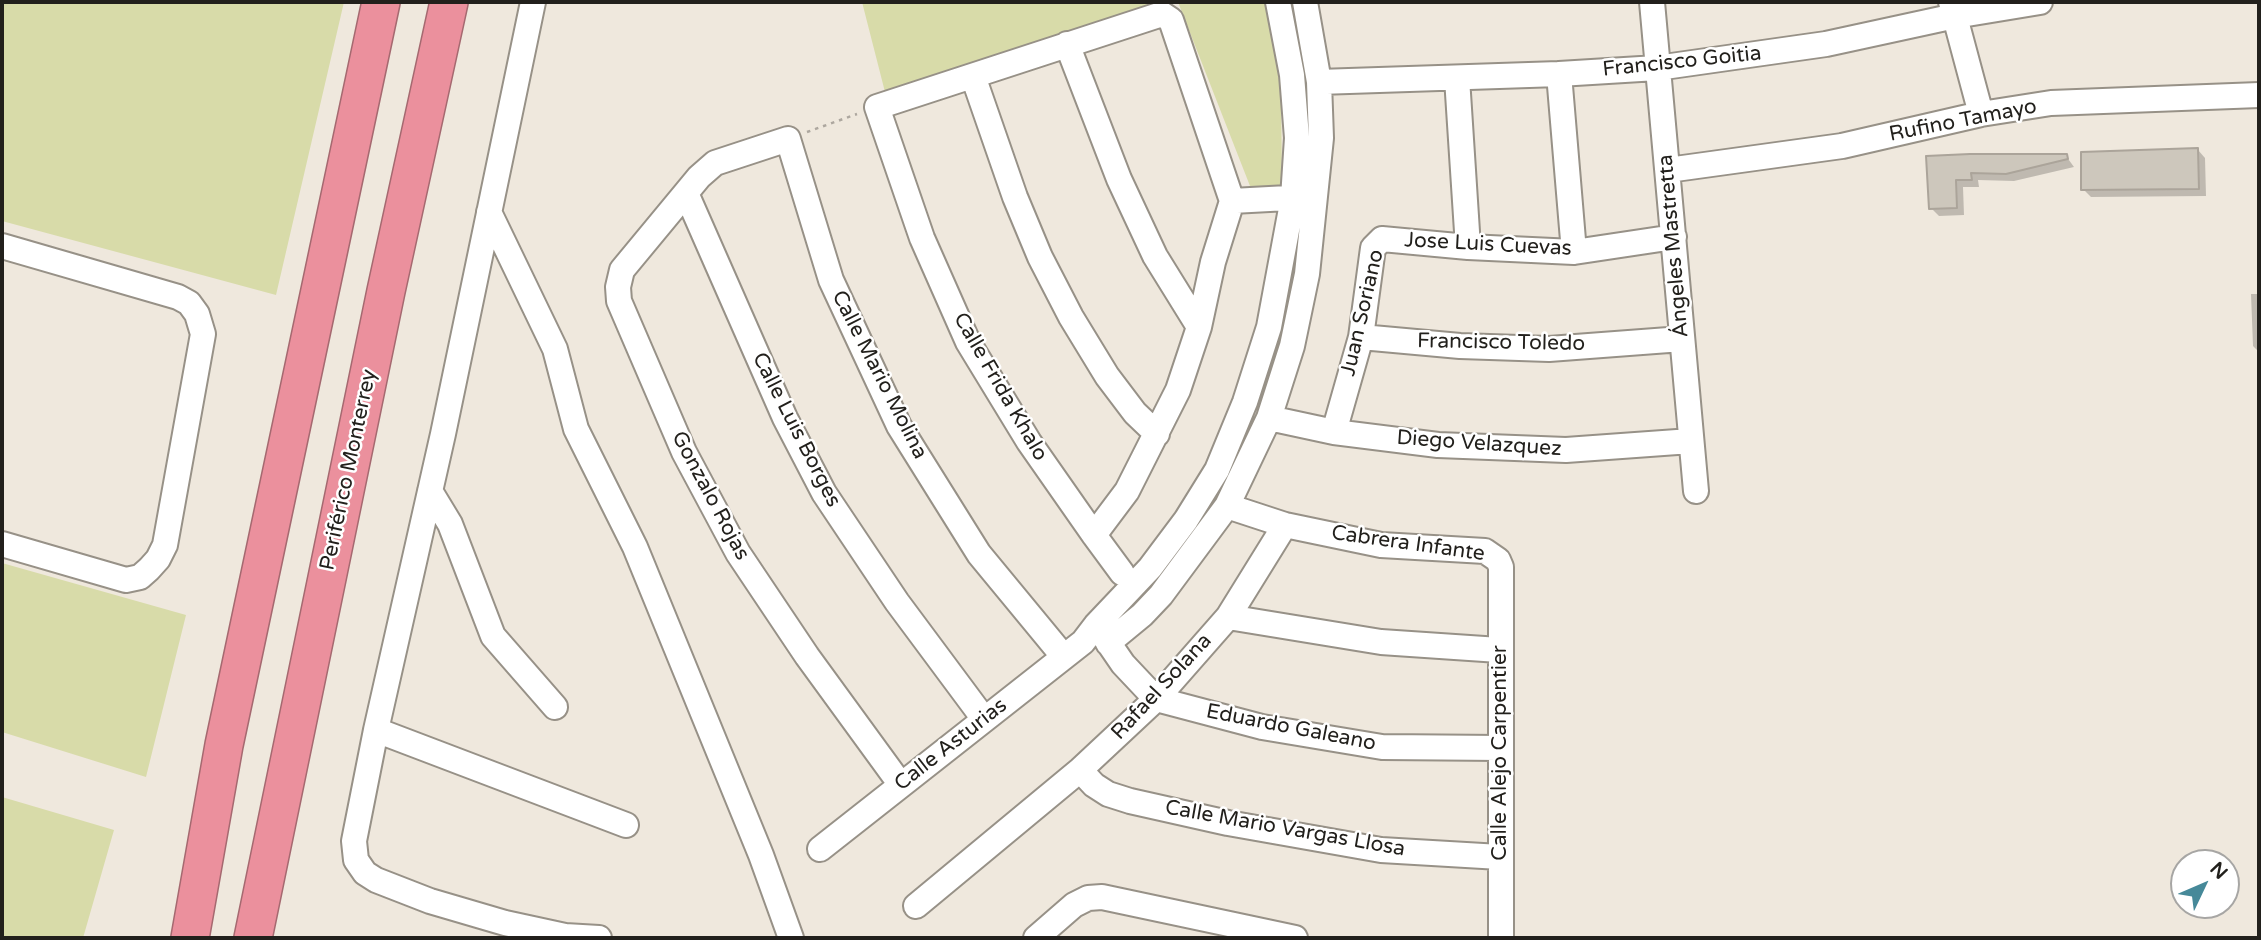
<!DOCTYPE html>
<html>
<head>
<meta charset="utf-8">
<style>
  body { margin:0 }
  #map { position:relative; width:2261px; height:940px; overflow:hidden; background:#efe8dd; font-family:"Varela Round",sans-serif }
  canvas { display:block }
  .frame { position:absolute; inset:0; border:4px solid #22201c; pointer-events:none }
  .north { position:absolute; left:2170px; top:849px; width:70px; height:70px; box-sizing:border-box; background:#fff; border:2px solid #a7a6a4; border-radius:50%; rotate:46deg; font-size:19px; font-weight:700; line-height:28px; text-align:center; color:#22201c }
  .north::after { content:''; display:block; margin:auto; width:24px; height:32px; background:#468999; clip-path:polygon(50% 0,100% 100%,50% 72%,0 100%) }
</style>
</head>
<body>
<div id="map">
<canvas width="2261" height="940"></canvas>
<div class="frame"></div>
<div class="north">N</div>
</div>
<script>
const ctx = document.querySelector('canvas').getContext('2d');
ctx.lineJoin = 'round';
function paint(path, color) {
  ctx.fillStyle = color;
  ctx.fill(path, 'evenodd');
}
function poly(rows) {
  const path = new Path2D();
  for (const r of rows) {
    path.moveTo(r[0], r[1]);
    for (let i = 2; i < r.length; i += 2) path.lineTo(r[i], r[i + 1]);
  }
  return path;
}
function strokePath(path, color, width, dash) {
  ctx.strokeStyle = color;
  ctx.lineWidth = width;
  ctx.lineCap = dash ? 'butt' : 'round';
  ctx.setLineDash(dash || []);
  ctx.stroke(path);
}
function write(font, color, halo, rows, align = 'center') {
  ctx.font = font + ' "Varela Round",sans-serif';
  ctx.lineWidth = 5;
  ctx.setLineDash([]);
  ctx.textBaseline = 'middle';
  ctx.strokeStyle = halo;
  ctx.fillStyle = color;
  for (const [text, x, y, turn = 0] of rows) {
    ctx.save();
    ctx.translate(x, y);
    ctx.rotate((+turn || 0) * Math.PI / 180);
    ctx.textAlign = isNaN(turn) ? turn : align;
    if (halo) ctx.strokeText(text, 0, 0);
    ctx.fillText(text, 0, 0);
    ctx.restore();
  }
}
const green = poly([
  [2,2,344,2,276,295,2,221],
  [862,2,1161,2,885,92],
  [1178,2,1270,2,1281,88,1282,186,1250,186],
  [2,563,186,615,146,777,2,732],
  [2,797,114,830,83,938,2,938]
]);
const shadow = poly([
  [2198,150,2205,158,2206,196,2091,197,2083,189],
  [2066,156,2074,167,2014,181,1978,180,1979,187,1963,187,1964,215,1939,216,1931,208,1927,158],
  [2251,294,2259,294,2259,352,2253,346]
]);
const building = poly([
  [2198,148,2199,189,2081,190,2081,152,2198,148],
  [1970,154,2067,154,2068,159,2006,174,1971,173,1972,180,1956,180,1957,208,1929,209,1926,156,1970,154]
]);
const path = poly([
  [807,132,857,114]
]);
const minor = poly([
  [533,2,443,434,376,730,354,841,356,860,365,873,376,880,430,901,505,923,565,936,599,938],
  [1652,2,1696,491],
  [1951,2,1981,114],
  [1067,44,1119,179,1155,256,1199,327],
  [1559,74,1574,252],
  [973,76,1015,197,1040,257,1071,317,1107,376,1135,413,1157,434],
  [1457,78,1468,247],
  [1319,82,1559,74,1657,68,1826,44,1955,16,2040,2],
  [1668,170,1842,146,1981,114,2051,103,2259,95],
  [686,193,785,418,824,493,897,602,984,719],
  [1232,201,1307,197],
  [489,212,555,349,576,429,635,547,761,855,791,938],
  [2,246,178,297,189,303,197,314,203,334,165,545,158,559,149,569,140,577,126,580,2,544],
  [1361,337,1460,346,1549,349,1682,339],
  [1269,418,1334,432,1438,445,1566,450,1691,441],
  [1334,432,1361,337,1373,248,1382,239,1468,247,1574,252,1674,237],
  [430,491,450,524,493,636,555,707],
  [1227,506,1285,525,1381,545,1485,551,1498,560,1501,567,1501,938],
  [1094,535,1127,491,1178,390,1199,327,1213,262,1232,201,1171,20,1162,14,877,107,922,238,968,342,1029,442,1094,535,1122,573],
  [1228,617,1381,642,1499,650],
  [1099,629,1123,664,1156,699,1262,727,1382,747,1501,748],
  [1108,643,1142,615,1161,595,1227,506,1269,418,1292,346,1307,274,1321,138,1319,82,1305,2],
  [376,730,626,825],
  [1080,770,1094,785,1108,794,1130,801,1228,823,1381,850,1500,857],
  [901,785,807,656,738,553,684,452,619,301,618,287,622,270,699,177,715,163,788,139,831,280,899,426,979,554,1064,657],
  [820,849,1083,642,1096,625,1150,568,1186,520,1217,470,1245,402,1269,327,1293,198,1297,138,1292,75,1278,2],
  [916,906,1080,770,1156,699,1228,617,1285,525],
  [1036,938,1074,905,1088,898,1102,897,1295,938]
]);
const highway = poly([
  [190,938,224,745,381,2],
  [253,938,386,291,449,2]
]);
const streetNames = [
  ["Francisco Goitia",1682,62,-6],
  ["Rufino Tamayo",1963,121,-11],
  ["Jose Luis Cuevas",1488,245,3],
  ["Ángeles Mastretta",1674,246,-95],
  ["Juan Soriano",1363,313,-77],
  ["Francisco Toledo",1501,343,1],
  ["Calle Mario Molina",879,375,63],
  ["Calle Frida Khalo",1000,387,60],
  ["Calle Luis Borges",796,430,63],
  ["Diego Velazquez",1479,444,4],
  ["Periférico Monterrey",349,470,-78],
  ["Gonzalo Rojas",710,496,62],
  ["Cabrera Infante",1408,544,8],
  ["Rafael Solana",1162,687,-47],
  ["Eduardo Galeano",1291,728,11],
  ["Calle Asturias",951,745,-38],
  ["Calle Alejo Carpentier",1500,753,-90],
  ["Calle Mario Vargas Llosa",1285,829,10]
];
paint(green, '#d8dba9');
paint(shadow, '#0003');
paint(building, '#cdc7bc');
strokePath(building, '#aba49a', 2);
strokePath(minor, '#979187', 28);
strokePath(highway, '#a56970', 40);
strokePath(path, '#ada79f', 2.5, [3.5, 5]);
strokePath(minor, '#fff', 24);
strokePath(highway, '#eb909d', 37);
write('21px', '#22201c', '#fff', streetNames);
</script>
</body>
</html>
